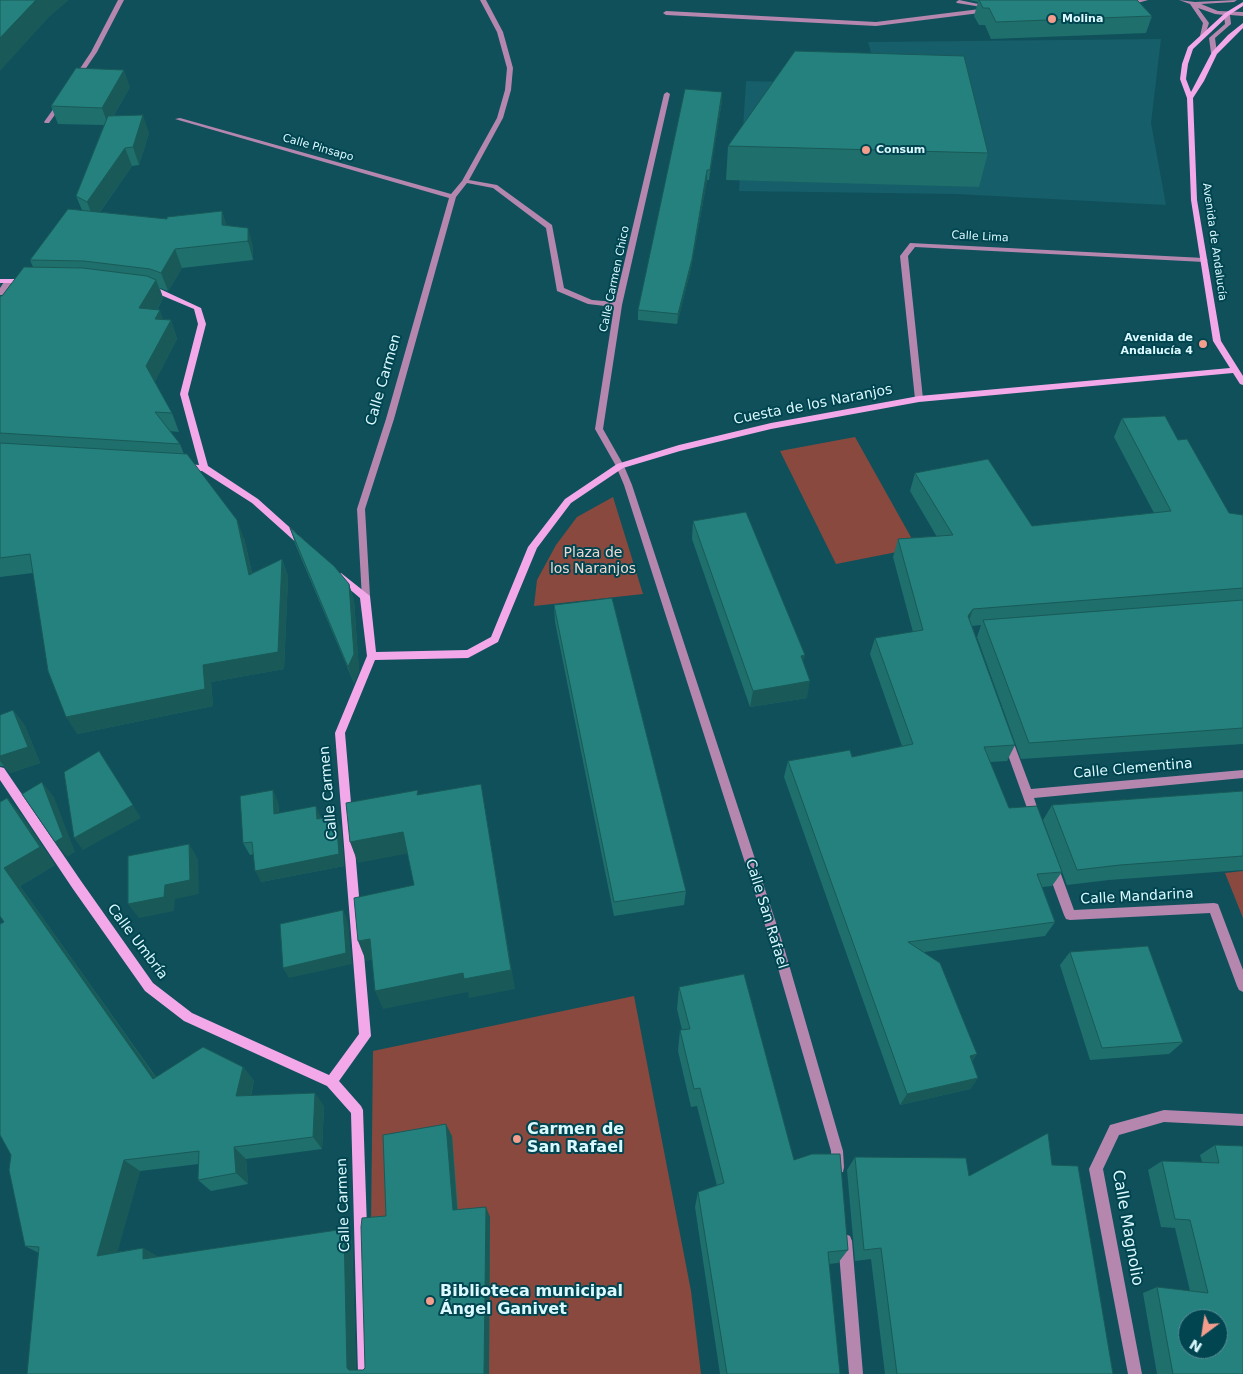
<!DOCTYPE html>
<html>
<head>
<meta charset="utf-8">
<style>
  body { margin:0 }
  #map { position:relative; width:1243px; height:1374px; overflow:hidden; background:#10505b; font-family:"DejaVu Sans",sans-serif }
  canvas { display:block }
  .north { position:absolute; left:1178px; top:1309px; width:50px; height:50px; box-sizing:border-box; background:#004550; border:1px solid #588d96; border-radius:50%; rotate:211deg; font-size:14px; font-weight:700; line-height:20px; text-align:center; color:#dbf9ff }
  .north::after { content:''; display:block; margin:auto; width:18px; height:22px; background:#f49d8d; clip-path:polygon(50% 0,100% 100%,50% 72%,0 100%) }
</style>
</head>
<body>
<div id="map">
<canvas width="1243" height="1374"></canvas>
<div class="north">N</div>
</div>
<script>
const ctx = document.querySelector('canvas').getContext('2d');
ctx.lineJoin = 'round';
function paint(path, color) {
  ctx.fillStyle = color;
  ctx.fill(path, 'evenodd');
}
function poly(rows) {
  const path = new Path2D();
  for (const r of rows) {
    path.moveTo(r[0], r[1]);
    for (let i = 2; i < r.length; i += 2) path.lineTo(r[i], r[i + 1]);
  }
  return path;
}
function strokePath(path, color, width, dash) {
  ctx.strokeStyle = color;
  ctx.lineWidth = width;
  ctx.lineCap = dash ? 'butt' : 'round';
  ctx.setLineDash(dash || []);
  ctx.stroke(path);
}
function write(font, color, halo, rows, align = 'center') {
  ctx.font = font + ' "DejaVu Sans",sans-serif';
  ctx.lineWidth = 4;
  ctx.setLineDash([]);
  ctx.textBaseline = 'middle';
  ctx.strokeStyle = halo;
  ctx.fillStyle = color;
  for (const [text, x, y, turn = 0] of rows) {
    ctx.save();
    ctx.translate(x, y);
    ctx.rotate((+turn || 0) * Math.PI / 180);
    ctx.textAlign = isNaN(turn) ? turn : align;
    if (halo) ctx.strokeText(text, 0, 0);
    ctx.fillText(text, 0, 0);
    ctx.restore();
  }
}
const built = poly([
  [1161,39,1151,123,1166,205,956,194,739,191,746,81,880,84,868,42]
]);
const green = poly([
  [855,437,917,548,836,564,780,451],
  [613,497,643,594,534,606,537,580,556,545,577,517],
  [1243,871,1243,918,1225,873],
  [634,996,691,1291,701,1374,371,1374,371,1227,373,1051]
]);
const lane = poly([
  [959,0,993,7,988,12,876,26,666,15,663,13,666,11,876,22,988,8,957,3,956,2,959,0]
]);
const street = poly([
  [118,0,124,0,97,52,78,80,74,80,73,79,91,52,118,0],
  [480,0,486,0,503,32,513,68,511,90,503,118,469,180,497,185,552,225,564,288,592,300,615,302,664,94,667,92,670,94,622,305,603,429,624,466,632,485,783,944,843,1151,844,1167,843,1172,838,1173,833,1172,832,1167,831,1151,771,944,624,485,616,466,595,429,614,307,588,304,557,291,546,228,493,188,467,183,456,197,394,419,365,509,370,596,365,600,362,599,357,509,386,419,449,198,175,119,180,118,451,194,462,181,497,118,505,90,507,68,497,32,480,0],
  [1137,0,1148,0,1127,6,1124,4,1137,0],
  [1179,0,1195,2,1237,0,1234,2,1201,4,1218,11,1243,12,1243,16,1230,15,1231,24,1215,38,1217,53,1214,55,1211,53,1209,38,1225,24,1224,15,1215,14,1198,8,1209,23,1205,35,1200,36,1203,23,1190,4,1179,0],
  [59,101,64,102,49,123,45,123,44,122,59,101],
  [910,243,1204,258,1208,260,1204,262,915,247,908,256,923,399,919,402,915,399,900,256,910,243],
  [6,279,9,279,13,281,3,295,0,295,0,288,6,279],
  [1008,737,1012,738,1013,741,1031,789,1243,770,1243,778,1034,798,1041,819,1040,822,1036,824,1032,822,1031,819,1003,741,1004,738,1008,737],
  [1052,861,1056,862,1058,866,1074,910,1214,903,1218,904,1243,970,1243,992,1239,990,1237,986,1210,913,1070,920,1066,919,1064,915,1046,866,1048,862,1052,861],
  [1164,1110,1243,1114,1243,1126,1164,1122,1119,1135,1103,1169,1142,1374,1128,1374,1089,1169,1110,1125,1164,1110],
  [845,1234,850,1236,852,1241,863,1374,849,1374,838,1241,840,1236,845,1234]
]);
const secondary = poly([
  [1243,2,1243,6,1229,15,1193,49,1188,64,1186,79,1191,92,1212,52,1228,35,1243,23,1243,28,1217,54,1204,81,1193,98,1197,200,1221,341,1243,376,1243,385,1240,384,1233,373,919,402,771,429,680,451,623,468,571,503,537,548,498,642,468,658,375,660,345,733,371,1036,339,1081,361,1106,363,1110,372,1374,358,1374,351,1113,327,1086,184,1021,145,991,73,889,0,780,0,767,4,768,81,881,153,983,192,1013,329,1075,359,1034,335,733,367,656,360,598,335,577,333,575,335,573,341,573,370,596,376,652,467,650,491,637,528,547,565,499,617,464,679,445,771,423,919,396,1230,368,1213,341,1191,200,1187,98,1180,79,1182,64,1188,47,1225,13,1243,2],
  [0,279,26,279,30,281,26,283,0,283,0,279],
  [145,288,160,289,201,308,206,324,188,394,208,466,258,499,306,542,308,544,306,546,300,546,252,503,202,471,183,469,182,467,183,465,186,464,199,465,180,394,198,324,194,309,156,293,145,292,145,288]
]);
const wall = poly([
  [969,0,1137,0,1152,16,1146,33,991,39,985,25,979,25,974,16,978,2],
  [130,87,114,115,149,133,139,165,132,166,100,212,167,219,222,211,226,225,253,246,253,260,182,268,168,291,160,288,163,298,157,310,163,320,171,320,177,339,154,383,172,413,179,432,170,431,180,444,184,454,244,538,252,573,282,559,288,577,284,669,211,682,213,706,77,734,33,573,0,577,0,296,2,296,33,267,30,260,82,210,76,196,104,125,58,124,51,106],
  [722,101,709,180,707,180,691,268,677,324,638,320,638,310],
  [728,146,988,153,979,187,726,180],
  [1122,418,1178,440,1229,513,1243,515,1243,744,1021,759,977,637,981,625,972,626,1015,745,1007,761,990,762,1009,808,1062,872,1052,886,1042,887,1055,922,1045,936,924,952,977,1054,972,1061,978,1078,970,1089,900,1105,784,777,788,761,852,757,902,746,870,654,875,638,913,632,893,557,898,539,937,537,910,491,915,473,1032,526,1154,513,1114,437],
  [693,521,807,698,750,707,692,539],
  [290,528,349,584,354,601,359,671,354,683,296,546],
  [554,605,686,891,684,905,614,916,555,622],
  [13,710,25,726,40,763,10,773,4,766,0,766,0,715],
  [1243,791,1243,870,1109,880,1067,885,1043,820,1052,805],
  [7,798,22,816,55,865,20,886,156,1077,243,1067,254,1081,251,1096,324,1106,322,1149,246,1159,248,1184,211,1191,198,1180,199,1164,140,1171,117,1252,143,1248,158,1257,352,1239,356,1370,363,1370,365,1368,386,1216,452,1136,458,1209,490,1217,489,1374,27,1374,39,1253,25,1246,11,1155,4,922],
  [278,802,279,813,321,818,336,816,341,828,344,866,261,882,254,854,250,855,243,843],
  [1070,952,1183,1042,1169,1054,1090,1060,1060,965],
  [679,987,794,1160,848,1250,838,1263,829,1264,840,1374,720,1374,695,1207,698,1192,717,1186,697,1106,691,1107,678,1051,680,1030,682,1030,677,1009],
  [1215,1145,1243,1146,1243,1374,1157,1374,1143,1293,1157,1287,1190,1291,1175,1228,1161,1227,1148,1170,1162,1161,1202,1162,1200,1155],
  [855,1157,969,1176,1052,1165,1113,1374,885,1374,871,1259,855,1261,847,1170]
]);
const shadedWall = poly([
  [36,0,69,0,49,17,0,71,0,38],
  [124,70,130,87,108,125,102,108],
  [722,92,722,101,709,180,710,170],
  [143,115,149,133,139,165,133,147],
  [125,148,132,166,94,220,87,202],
  [707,170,707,180,691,268,677,324,678,314],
  [222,211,227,229,222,225],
  [248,228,253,246,253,260,248,241],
  [175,249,182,268,168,291,161,273],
  [156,280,163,298,147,327,139,308],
  [160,310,166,328,171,320,177,339,153,385,146,366,155,319],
  [237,520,244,538,256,592,249,575],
  [282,559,288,577,284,669,211,682,213,706,77,734,66,717,203,665],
  [349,584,354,601,359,671,354,683,348,667],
  [973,609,967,627,968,616],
  [805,655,801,672,801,656],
  [810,681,807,698,750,707,753,691],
  [13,710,25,726,40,763,10,773,0,761,0,756],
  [99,751,141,818,83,850,74,838],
  [42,782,54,797,75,852,67,857,55,842],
  [481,784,515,989,469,998,468,992,383,1009,375,991,463,973],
  [273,790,278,802,280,826,274,814],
  [7,798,22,816,55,865,20,886,166,1092,153,1079,4,868],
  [316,806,321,818,317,819],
  [336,816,341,828,344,866,261,882,255,871],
  [403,832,410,853,358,863,350,842],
  [189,844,198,859,199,894,175,899,174,911,139,918,128,904,165,885],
  [343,910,348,922,352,964,289,978,283,968],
  [370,939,379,958,366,961,358,941],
  [977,1054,968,1065,970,1056],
  [243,1067,254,1081,248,1109,236,1096],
  [978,1078,970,1089,900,1105,907,1094],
  [315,1093,324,1106,322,1149,313,1137],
  [446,1124,452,1136,458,1220,453,1210],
  [234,1147,246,1159,248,1184,236,1173],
  [124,1160,140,1171,114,1265,97,1256],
  [486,1207,490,1217,489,1374,484,1374],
  [344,1229,352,1239,356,1374,349,1370,347,1368],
  [143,1248,158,1257,143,1259]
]);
const building = poly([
  [0,0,36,0,0,38,0,0],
  [979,0,1137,0,1152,16,996,22,989,8,983,8,979,0],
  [795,51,964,56,988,153,728,146,795,51],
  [76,68,124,70,102,108,51,106,76,68],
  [685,89,722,92,710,170,707,170,692,259,678,314,638,310,685,89],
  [143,115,133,147,125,148,87,202,76,196,108,116,143,115],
  [68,209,167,219,167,217,222,211,222,225,248,228,248,241,175,249,161,273,150,269,84,261,30,260,68,209],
  [24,267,83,268,147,276,156,280,139,308,160,310,155,319,171,320,146,366,172,413,155,412,180,444,0,433,0,296,2,296,24,267],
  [1165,416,1178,440,1187,439,1229,513,1243,515,1243,588,973,609,968,616,1015,745,984,747,1009,808,1037,806,1062,872,1037,874,1055,922,908,942,940,963,977,1054,970,1056,978,1078,907,1094,788,761,850,750,852,757,913,744,875,638,923,630,898,539,953,535,915,473,988,459,1032,526,1171,511,1122,418,1165,416],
  [0,443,187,454,237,520,249,575,282,559,278,652,203,665,205,689,66,717,48,671,30,554,0,558,0,443],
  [746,512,805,655,801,656,810,681,753,691,693,521,746,512],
  [290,528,334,566,349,584,354,654,348,667,290,528],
  [612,598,686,891,614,902,554,605,612,598],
  [1243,600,1243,728,1029,743,983,620,1243,600],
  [13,710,28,747,0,756,0,715,13,710],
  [99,751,133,805,74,838,64,772,99,751],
  [42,782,63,837,55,842,22,794,42,782],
  [481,784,511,970,464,979,463,973,375,991,370,939,358,941,354,898,414,885,403,832,350,842,346,803,418,790,417,795,481,784],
  [273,790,274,814,316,806,317,819,336,816,339,854,255,871,252,842,243,843,240,796,273,790],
  [1243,791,1243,856,1120,865,1077,870,1052,805,1243,791],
  [7,798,40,847,4,868,153,1079,203,1047,243,1067,236,1096,315,1093,313,1137,234,1147,236,1173,198,1180,199,1151,124,1160,97,1256,143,1248,143,1259,344,1229,347,1368,349,1370,363,1370,365,1368,361,1227,362,1218,386,1216,383,1135,446,1124,453,1210,486,1207,484,1374,27,1374,39,1247,25,1246,9,1170,11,1155,0,1135,0,924,4,922,0,916,0,802,7,798],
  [189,844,190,880,165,885,164,897,128,904,128,856,189,844],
  [343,910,346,953,283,968,280,924,343,910],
  [1148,946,1183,1042,1102,1048,1070,952,1148,946],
  [744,974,794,1160,812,1154,840,1154,848,1250,828,1252,840,1374,727,1374,698,1192,724,1183,700,1088,694,1089,680,1030,690,1029,679,987,744,974],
  [1048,1133,1052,1165,1078,1166,1113,1374,897,1374,881,1248,864,1250,855,1157,966,1158,969,1176,1048,1133],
  [1215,1145,1243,1146,1243,1374,1173,1374,1157,1287,1208,1293,1190,1220,1175,1219,1162,1161,1219,1163,1215,1145],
  [1188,1319,1218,1319,1218,1349,1188,1349,1188,1319]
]);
const markers = [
  [1052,19,5,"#f49d8d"],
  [866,150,5,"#f49d8d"],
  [1203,344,5,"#f49d8d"],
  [517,1139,5,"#f49d8d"],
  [430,1301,5,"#f49d8d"]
];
const farPoinames = [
  ["Molina",1062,19],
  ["Consum",876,150],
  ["Avenida de",1193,338,"right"],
  ["Andalucía 4",1193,351,"right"]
];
const farStreetnames = [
  ["Calle Pinsapo",318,148,16],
  ["Calle Lima",980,237,3],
  ["Avenida de Andalucía",1214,242,82],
  ["Calle Carmen Chico",615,279,-78]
];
const streetNames = [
  ["Calle Carmen",384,380,-74],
  ["Cuesta de los Naranjos",813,405,-11],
  ["Calle Clementina",1133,769,-5],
  ["Calle Carmen",329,793,-95],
  ["Calle Mandarina",1137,897,-3],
  ["Calle San Rafael",766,914,73],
  ["Calle Umbría",137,942,53],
  ["Calle Carmen",344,1205,-92]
];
const parkNames = [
  ["Plaza de",593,553],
  ["los Naranjos",593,569]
];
const nearPoinames = [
  ["Carmen de",527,1130],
  ["San Rafael",527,1148],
  ["Biblioteca municipal",440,1292],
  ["Ángel Ganivet",440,1310]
];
const nearStreetnames = [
  ["Calle Magnolio",1127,1228,80]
];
paint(built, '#165e69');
paint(green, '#8a493e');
paint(lane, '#b587af');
paint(street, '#b587af');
paint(secondary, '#f3a9e9');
paint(wall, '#1f6f6c');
paint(shadedWall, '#195a58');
paint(building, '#24817e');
strokePath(building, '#195a58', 1);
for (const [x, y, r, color] of markers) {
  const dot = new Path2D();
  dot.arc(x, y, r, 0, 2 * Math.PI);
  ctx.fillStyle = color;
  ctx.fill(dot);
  strokePath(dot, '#004550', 2);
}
write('bold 11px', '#dbf9ff', '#004550', farPoinames, 'left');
write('11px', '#dbf9ff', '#004550', farStreetnames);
write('14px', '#dbf9ff', '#004550', streetNames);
write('14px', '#efd7d1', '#004550', parkNames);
write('bold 16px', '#dbf9ff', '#004550', nearPoinames, 'left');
write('16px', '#dbf9ff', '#004550', nearStreetnames);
</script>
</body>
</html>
